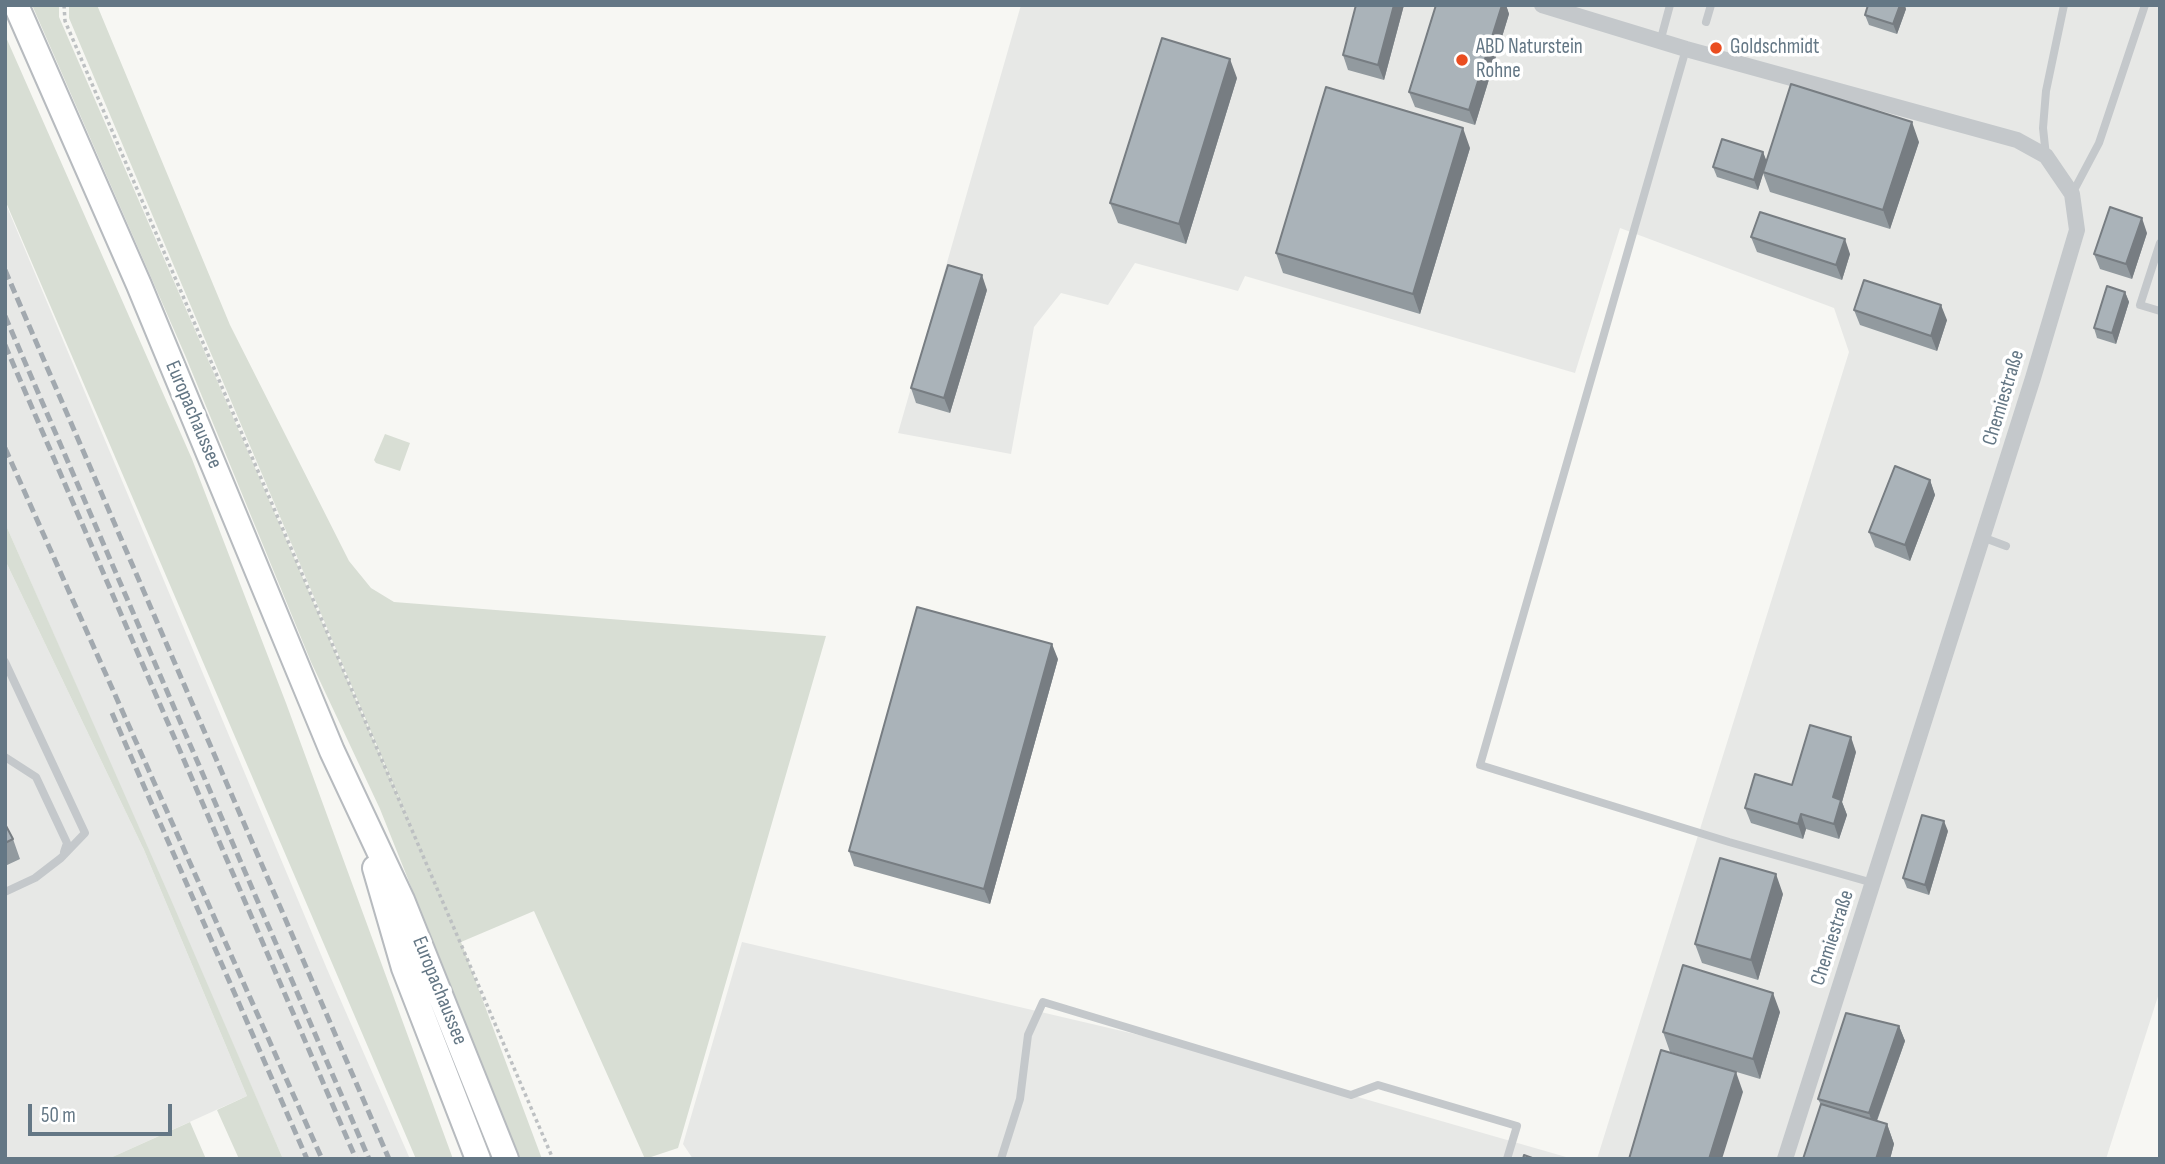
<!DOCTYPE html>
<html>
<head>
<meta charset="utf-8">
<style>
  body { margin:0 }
  #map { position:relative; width:2165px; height:1164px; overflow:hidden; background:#f7f7f3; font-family:"Sofia Sans Condensed",sans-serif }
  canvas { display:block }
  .frame { position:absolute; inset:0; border:7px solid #647785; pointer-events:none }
  .scale { position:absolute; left:28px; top:1104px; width:144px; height:32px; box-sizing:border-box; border:4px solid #647785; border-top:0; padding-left:9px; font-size:21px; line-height:24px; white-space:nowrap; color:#647785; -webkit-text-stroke:5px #fff; paint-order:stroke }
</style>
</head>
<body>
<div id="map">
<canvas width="2165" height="1164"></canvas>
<div class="frame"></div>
<div class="scale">50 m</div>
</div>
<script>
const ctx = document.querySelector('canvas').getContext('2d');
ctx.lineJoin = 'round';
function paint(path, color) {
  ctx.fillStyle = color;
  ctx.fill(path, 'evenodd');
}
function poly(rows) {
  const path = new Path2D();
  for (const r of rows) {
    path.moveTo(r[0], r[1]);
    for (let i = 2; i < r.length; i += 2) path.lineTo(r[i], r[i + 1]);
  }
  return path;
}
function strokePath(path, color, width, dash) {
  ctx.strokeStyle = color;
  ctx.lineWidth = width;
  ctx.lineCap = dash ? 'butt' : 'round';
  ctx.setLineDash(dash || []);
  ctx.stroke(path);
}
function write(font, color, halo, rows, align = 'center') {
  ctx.font = font + ' "Sofia Sans Condensed",sans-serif';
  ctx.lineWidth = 7;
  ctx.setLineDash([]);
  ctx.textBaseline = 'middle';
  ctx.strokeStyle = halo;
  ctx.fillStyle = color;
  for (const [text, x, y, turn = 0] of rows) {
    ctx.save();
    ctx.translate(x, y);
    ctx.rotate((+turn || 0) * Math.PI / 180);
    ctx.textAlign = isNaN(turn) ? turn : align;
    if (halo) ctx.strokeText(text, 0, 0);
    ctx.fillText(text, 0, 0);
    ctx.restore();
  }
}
const built = poly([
  [1021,5,2160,5,2160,990,2106,1159,1597,1159,1849,352,1834,308,1620,228,1575,373,1245,276,1238,291,1135,263,1108,305,1061,293,1034,327,1011,454,898,433],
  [5,202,327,969,410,1159,283,1159,5,523],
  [5,560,144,850,247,1096,108,1159,5,1159],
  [742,942,1203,1050,1351,1095,1573,1159,693,1159,683,1144]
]);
const green = poly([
  [32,5,59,5,59,17,416,838,69,18,69,5,97,5,230,325,349,561,371,588,394,602,826,636,678,1148,645,1159,534,911,461,942,542,1159,520,1159,380,809,311,662,185,355],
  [5,35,192,459,286,703,453,1159,416,1159,5,200],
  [385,434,410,443,400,471,376,463,374,460],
  [5,523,172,902,283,1159,239,1159,217,1110,247,1096,144,850,5,560],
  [190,1122,206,1159,108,1159]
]);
const path = poly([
  [64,5,65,21,553,1159]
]);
const service = poly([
  [1706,22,1711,5],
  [1660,42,1670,5],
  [1686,49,1480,765,1729,842,1873,883],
  [2046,156,2043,128,2046,91,2064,5],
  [2072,194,2099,143,2145,5],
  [2160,243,2140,305,2160,311],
  [1982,537,2006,546],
  [5,662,85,833,61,858,35,878,5,892],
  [5,757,36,777,67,843,64,852],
  [1001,1159,1020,1099,1028,1035,1043,1002,1351,1095,1378,1085,1517,1126,1507,1159]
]);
const minor = poly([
  [1542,5,1686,49,2017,140,2046,156,2072,194,2077,230,2033,378,1785,1159]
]);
const primary = poly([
  [16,5,139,285,332,751,402,900,506,1159],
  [375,868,404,968,478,1159]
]);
const rail = poly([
  [5,270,389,1159],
  [5,316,369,1159],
  [5,345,356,1159],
  [5,448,322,1159],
  [112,713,307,1159]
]);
const wall = poly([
  [1404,5,1384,80,1348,70,1343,55],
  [1436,5,1506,5,1509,14,1475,125,1415,107,1409,92],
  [1906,9,1897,34,1869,25,1865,15],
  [1237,78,1186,244,1118,223,1110,203],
  [1919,142,1890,229,1770,192,1763,173,1758,190,1717,177,1713,167,1763,152,1766,161],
  [1470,148,1420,314,1283,273,1276,253],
  [2147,233,2132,279,2100,269,2094,254],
  [1751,237,1850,254,1842,280,1757,252],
  [987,290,950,413,916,403,911,388],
  [2125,292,2129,302,2116,344,2097,338,2094,328],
  [1854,310,1947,320,1937,351,1860,325],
  [1930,480,1935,495,1910,561,1875,547,1869,532],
  [1058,659,990,904,854,866,849,851],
  [1856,752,1842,802,1847,815,1839,839,1806,829,1803,839,1751,823,1745,808],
  [5,824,13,839,20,859,5,866],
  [1948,831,1929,895,1907,888,1903,878],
  [1783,894,1758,980,1702,963,1695,944],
  [1780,1012,1760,1079,1670,1052,1663,1032],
  [1899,1026,1905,1041,1877,1121,1887,1124,1894,1144,1890,1159,1803,1159,1821,1105,1818,1099]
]);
const shadedWall = poly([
  [1394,5,1404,5,1384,80,1378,65],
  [1502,5,1506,5,1509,14,1475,125,1469,110],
  [1900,5,1905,5,1906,9,1897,34,1893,24],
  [1230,59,1237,78,1186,244,1179,224],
  [1912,122,1919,142,1890,229,1883,210],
  [1463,128,1470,148,1420,314,1413,294],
  [1763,152,1767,162,1758,190,1754,180],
  [2142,218,2147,233,2132,279,2126,264],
  [1845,239,1850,254,1842,280,1836,265],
  [982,275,987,290,950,413,944,398],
  [2125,292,2129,302,2116,344,2112,333],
  [1941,305,1947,320,1937,351,1931,336],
  [1930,480,1935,495,1910,561,1905,545],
  [1052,644,1058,659,990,904,984,889],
  [1851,737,1856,752,1842,802,1847,815,1839,839,1834,824,1833,797],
  [1801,814,1806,829,1803,839,1798,824],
  [1944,821,1948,831,1929,895,1925,885],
  [1776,874,1783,894,1758,980,1751,960],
  [1773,993,1780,1012,1760,1079,1753,1059],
  [1899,1026,1905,1041,1874,1128,1869,1113],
  [1736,1072,1743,1092,1722,1159,1709,1159],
  [1887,1124,1894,1144,1890,1159,1876,1159]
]);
const building = poly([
  [1356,5,1394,5,1378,65,1343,55,1356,5],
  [1436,5,1502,5,1469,110,1409,92,1436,5],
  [1868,5,1900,5,1893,24,1865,15,1868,5],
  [1162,38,1230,59,1179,224,1110,203,1162,38],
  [1791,84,1912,122,1883,210,1763,172,1791,84],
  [1326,87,1463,128,1413,294,1276,253,1326,87],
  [1722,139,1763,152,1754,180,1713,167,1722,139],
  [2110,207,2142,218,2126,264,2094,254,2110,207],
  [1760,212,1845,239,1836,265,1751,237,1760,212],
  [948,265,982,275,944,398,911,388,948,265],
  [1864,280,1941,305,1931,336,1854,310,1864,280],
  [2107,286,2125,292,2112,333,2094,328,2107,286],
  [1895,466,1930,480,1905,545,1869,532,1895,466],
  [917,607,1052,644,984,889,849,851,917,607],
  [1810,725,1851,737,1833,797,1841,800,1834,824,1801,814,1798,824,1745,808,1755,774,1792,785,1810,725],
  [1922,815,1944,821,1925,885,1903,878,1922,815],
  [5,824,13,839,5,843,5,824],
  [1720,858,1776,874,1751,960,1695,944,1720,858],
  [1683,965,1773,993,1753,1059,1663,1032,1683,965],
  [1846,1013,1899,1026,1869,1113,1818,1099,1846,1013],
  [1661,1050,1736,1072,1709,1159,1629,1159,1661,1050],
  [1821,1104,1887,1124,1876,1159,1803,1159,1821,1104],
  [1524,1155,1535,1159,1523,1159,1524,1155]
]);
const markers = [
  [1716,48,7,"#ea4d20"],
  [1462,60,7,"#ea4d20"]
];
const poiNames = [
  ["ABD Naturstein",1476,48],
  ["Rohne",1476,72],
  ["Goldschmidt",1730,48]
];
const streetNames = [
  ["Chemiestraße",2004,398,-73],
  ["Europachaussee",193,415,67],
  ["Chemiestraße",1833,938,-72],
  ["Europachaussee",439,991,68]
];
paint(built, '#e7e8e6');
paint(green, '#d8ded4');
strokePath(primary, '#b7bbbf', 28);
strokePath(path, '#bdc0c2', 3.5, [3.5, 3.5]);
strokePath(service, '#c4c8cb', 8);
strokePath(minor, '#c4c8cb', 16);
strokePath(primary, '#fff', 24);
strokePath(rail, '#a2a9af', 5, [10, 5]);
paint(wall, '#929a9f');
paint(shadedWall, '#777d82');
paint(building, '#aab3b9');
strokePath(building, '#777d82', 2);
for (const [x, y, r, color] of markers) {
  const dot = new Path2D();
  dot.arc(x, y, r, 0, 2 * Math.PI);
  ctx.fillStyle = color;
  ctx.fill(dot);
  strokePath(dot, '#fff', 2.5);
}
write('21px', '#647785', '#fff', poiNames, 'left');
write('21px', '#647785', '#fff', streetNames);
</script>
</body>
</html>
